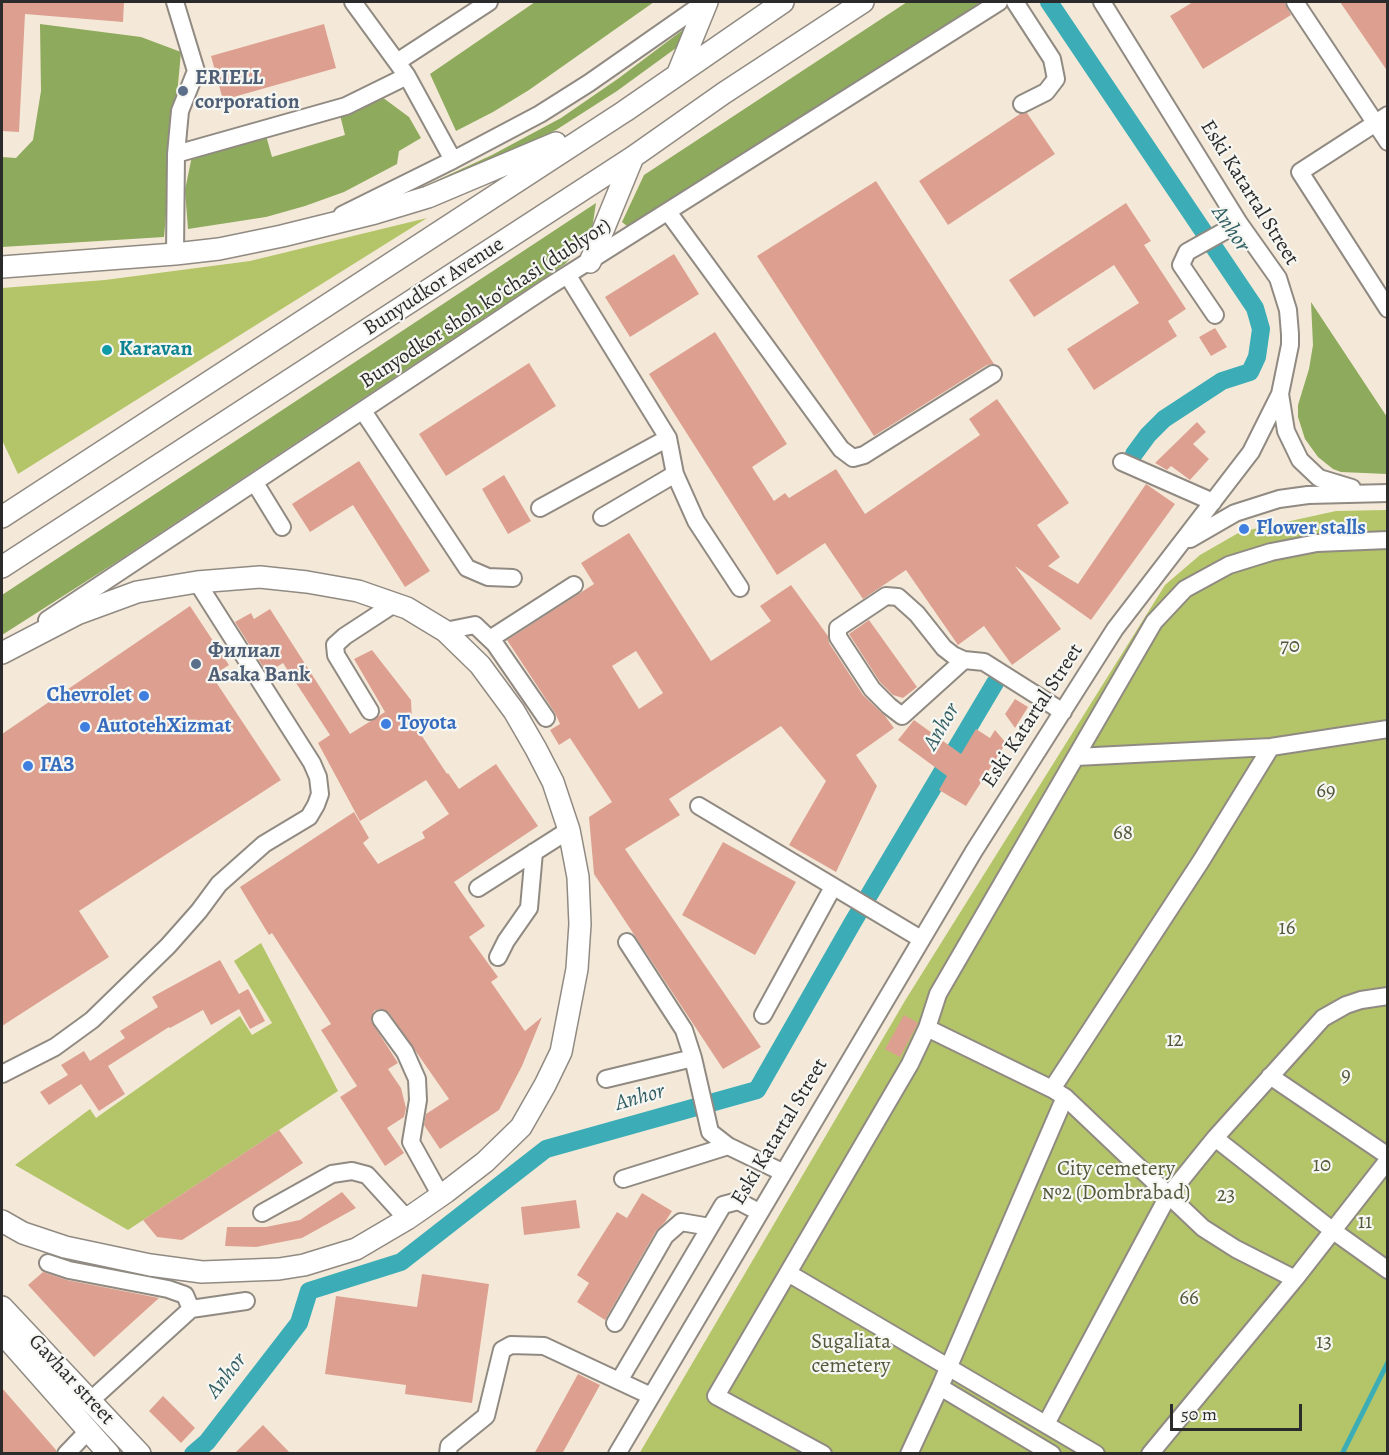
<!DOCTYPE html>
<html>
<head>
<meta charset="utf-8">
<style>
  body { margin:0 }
  #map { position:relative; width:1389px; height:1455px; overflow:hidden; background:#f4e9d8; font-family:Alegreya,serif }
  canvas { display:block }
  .frame { position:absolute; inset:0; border:3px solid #2b2b2b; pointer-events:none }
  .scale { position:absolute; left:1170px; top:1404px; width:132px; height:27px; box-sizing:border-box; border:3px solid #2b2b2b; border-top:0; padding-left:8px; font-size:18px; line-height:21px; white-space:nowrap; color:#2b2b2b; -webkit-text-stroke:4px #f6f6f2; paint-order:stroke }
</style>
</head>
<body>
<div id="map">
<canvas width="1389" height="1455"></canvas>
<div class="frame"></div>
<div class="scale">50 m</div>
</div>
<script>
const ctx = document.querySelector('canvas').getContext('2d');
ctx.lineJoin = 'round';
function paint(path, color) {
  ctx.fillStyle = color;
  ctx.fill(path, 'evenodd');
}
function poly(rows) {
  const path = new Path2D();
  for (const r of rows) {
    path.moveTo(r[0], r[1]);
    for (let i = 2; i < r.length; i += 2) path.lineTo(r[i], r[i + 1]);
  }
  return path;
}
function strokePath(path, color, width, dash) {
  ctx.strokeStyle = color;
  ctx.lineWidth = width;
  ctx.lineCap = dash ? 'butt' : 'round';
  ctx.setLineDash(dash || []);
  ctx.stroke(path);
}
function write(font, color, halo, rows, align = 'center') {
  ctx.font = font + ' Alegreya,serif';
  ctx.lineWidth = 4.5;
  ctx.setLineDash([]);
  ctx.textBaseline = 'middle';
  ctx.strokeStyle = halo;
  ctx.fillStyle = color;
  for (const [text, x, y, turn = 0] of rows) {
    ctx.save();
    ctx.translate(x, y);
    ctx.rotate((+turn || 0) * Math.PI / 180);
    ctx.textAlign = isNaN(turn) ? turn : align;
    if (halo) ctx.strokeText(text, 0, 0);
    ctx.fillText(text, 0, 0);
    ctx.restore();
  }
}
const green = poly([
  [427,218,18,474,2,440,2,288,105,280,250,261],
  [1387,510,1387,1453,639,1454,906,999,1165,585,1200,555,1240,532,1336,511],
  [261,943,338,1091,128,1230,15,1165,90,1109,96,1118,240,1016,252,1035,272,1023,234,961]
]);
const forest = poly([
  [535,2,654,2,529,90,493,112,456,131,430,74],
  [907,2,982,2,628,227,622,222,644,175],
  [40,24,141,37,181,52,164,237,2,247,2,157,16,158,33,140,41,91],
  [684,29,687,31,676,48,617,91,556,130,524,146,420,188,492,155,561,118,619,78],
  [382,97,409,117,421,138,399,151,397,164,344,192,305,206,266,217,188,229,185,190,193,151,265,132,272,157,345,135,339,111],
  [596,203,592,229,581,247,565,264,118,561,2,635,2,595],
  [1311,302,1387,417,1387,474,1341,472,1333,469,1318,457,1305,439,1298,417,1298,405,1309,369,1313,345]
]);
const stream = poly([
  [1342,1454,1388,1362]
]);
const canal = poly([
  [1049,2,1255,308,1261,329,1257,357,1250,372,1222,381,1164,419,1148,435,1134,454],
  [193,1454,207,1442,299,1323,309,1291,401,1262,546,1149,757,1090,853,922,995,683]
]);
const building = poly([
  [2,2,124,2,123,22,25,14,19,132,2,131],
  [1193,2,1284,2,1291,15,1203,69,1170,16],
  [1340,2,1388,2,1388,72],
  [324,24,336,68,223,100,211,56],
  [1027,113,1055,154,948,225,919,181,1020,114],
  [876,181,994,364,987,365,874,436,757,256],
  [1126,203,1151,241,1144,245,1186,309,1168,321,1177,336,1094,390,1067,349,1139,303,1114,265,1034,317,1009,280],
  [674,254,699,294,630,337,605,297],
  [1215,328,1227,347,1211,356,1199,337],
  [715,332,787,444,752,467,774,501,785,493,789,498,836,469,865,514,980,435,969,419,997,399,1069,503,1037,525,1060,557,1048,566,1078,584,1146,484,1175,504,1091,620,1015,566,1061,629,1012,665,984,626,958,645,906,570,863,599,825,543,777,575,649,374],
  [529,363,556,406,446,476,419,434],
  [1197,422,1206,432,1193,444,1209,459,1190,480,1171,466,1167,470,1155,463],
  [359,461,430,571,405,587,353,505,310,532,292,504],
  [504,475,531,521,508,534,482,489],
  [629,533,711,661,771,621,760,606,791,585,828,636,829,643,863,695,885,716,894,728,856,755,877,786,836,872,789,845,826,781,781,726,669,799,680,815,625,849,761,1047,723,1069,594,874,589,817,612,802,570,738,559,745,550,730,560,724,555,713,507,640,594,584,581,563],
  [636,651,663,693,639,709,612,666],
  [190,606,229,665,212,676,281,780,79,911,109,957,2,1026,2,734],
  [270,609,350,734,385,712,354,659,372,650,411,700,412,721,447,774,448,773,459,789,496,764,538,826,454,882,485,926,469,937,498,977,491,982,525,1031,542,1017,522,1066,499,1110,440,1149,424,1125,426,1114,449,1099,389,1013,380,1009,374,1011,371,1021,398,1063,388,1069,401,1088,406,1108,404,1117,387,1128,404,1153,385,1166,340,1097,357,1086,321,1030,331,1024,272,933,269,935,240,887,354,812,369,838,363,843,378,864,425,838,422,832,449,814,426,780,360,821,318,743,330,735,283,663,267,673,235,622,251,613,254,619],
  [869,620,917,687,903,698,893,695,880,682,849,634],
  [1015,699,1028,707,1015,728,1005,714],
  [914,720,961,754,976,729,990,738,995,730,1006,743,966,806,939,790,947,776,898,740],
  [723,842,796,882,755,955,682,915],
  [220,960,239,994,248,989,265,1021,250,1029,239,1009,211,1025,203,1010,170,1028,169,1027,108,1066,125,1094,99,1111,81,1084,49,1105,40,1092,68,1075,61,1065,84,1051,90,1061,125,1038,120,1031,158,1007,152,997],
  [904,1015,918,1023,900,1057,885,1049],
  [279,1130,303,1163,182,1240,157,1237,143,1220],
  [342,1192,356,1208,302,1238,256,1247,225,1246,227,1227,266,1227,300,1220],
  [642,1193,672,1211,665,1222,656,1231,605,1320,577,1302,589,1283,577,1275,617,1212,627,1218],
  [576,1200,580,1228,524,1235,521,1207],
  [43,1272,67,1280,159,1298,94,1357,28,1285],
  [422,1274,489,1284,472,1403,405,1394,406,1385,325,1374,336,1296,417,1307],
  [578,1374,600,1385,562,1454,534,1454],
  [2,1388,56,1450,56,1454,2,1454],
  [163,1396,195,1428,181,1443,149,1411],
  [263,1425,291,1454,234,1454]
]);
const minor = poly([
  [175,2,196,71,180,111,176,154,175,254],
  [353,2,407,76,453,160],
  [1015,2,1052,59,1056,79,1046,92,1022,104],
  [1295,2,1388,142],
  [397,62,489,2],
  [1388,115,1300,172,1388,309],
  [176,154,346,106,407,76],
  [668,212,841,449,853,458,864,455,993,374],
  [342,215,453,160,540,114,589,83,705,2],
  [568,276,668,438,675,474,696,521,740,588],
  [1215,315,1181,265,1187,252,1239,223],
  [1280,394,1286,431,1300,460,1319,478,1352,488],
  [363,411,467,568,488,577,513,578],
  [1122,462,1213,502],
  [255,483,282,527],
  [540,508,668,438],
  [602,517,675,474],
  [1190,539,1235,513,1279,499,1308,495,1388,493],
  [47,620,548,287,999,2],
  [445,631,475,625,495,644,546,718],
  [490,639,574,585],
  [964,660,902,716,889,706,872,689,838,637,838,628,886,596,898,597,917,614,944,648,953,655,964,660,984,662,1063,712],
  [370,711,336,655,335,645,345,636,394,604],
  [1076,757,1271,747,1388,729],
  [699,806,921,939],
  [478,888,569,830],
  [627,942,684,1030,693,1058,710,1132,728,1146,782,1172],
  [498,957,506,941,529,908,534,852],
  [763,1015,833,887],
  [381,1019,405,1052,417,1079,418,1100,411,1142,441,1196],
  [927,1028,1052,1089,1065,1097,1203,1228,1236,1249,1295,1279],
  [2,1074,55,1047,92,1020,168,946,199,911,219,884,264,844,309,817,316,805,320,794,318,777,312,763,197,582],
  [1270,1076,1388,1156],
  [606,1079,693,1058],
  [1052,1089,1201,861,1271,747],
  [1215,1138,1332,1230,1388,1270],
  [623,1179,728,1146],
  [262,1213,332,1174,352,1171,367,1175,407,1219],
  [48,1263,69,1270,168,1289,185,1295,191,1309],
  [788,1273,1096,1454],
  [615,1323,665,1236,681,1222,710,1227],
  [619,1381,723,1205,738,1201,759,1212],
  [940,1387,1052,1454],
  [90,1401,191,1309,246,1301],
  [1046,1424,1168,1196,1215,1138,1323,1018,1346,1005,1361,1000,1388,996],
  [66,1454,88,1431],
  [448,1454,449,1446,486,1416,502,1350,511,1345,544,1346,651,1396],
  [617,1454,974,851,1115,629,1251,452,1280,394,1290,345,1290,334,1288,310,1278,278,1239,223,1102,2],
  [823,1454,716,1396,910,1064,927,1028,938,994,1154,622,1185,589,1229,565,1271,552,1317,543,1388,540],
  [909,1454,940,1387,1065,1097],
  [1150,1454,1295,1279,1388,1160]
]);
const major = poly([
  [678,73,707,2],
  [590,262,633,157],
  [2,267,175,254,219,249,282,236,375,213,428,197,556,143],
  [2,517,625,111,783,2],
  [2,567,633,157,724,93,863,2],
  [2,653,77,614,137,592,197,582,260,577,307,582,358,591,407,608,445,631,480,665,514,711,536,749,553,782,569,830,578,877,580,924,577,969,561,1052,545,1085,521,1127,485,1162,446,1192,407,1219,356,1249,304,1265,279,1269,202,1272,150,1265,65,1247,23,1233,2,1221],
  [2,1307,140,1454],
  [2,1333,109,1454]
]);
const markers = [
  [183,91,6,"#5c6f8a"],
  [107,350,6,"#0f9aa8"],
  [1244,529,6,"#3f7fe0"],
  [196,664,6,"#5c6f8a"],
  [144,696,6,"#3f7fe0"],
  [386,724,6,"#3f7fe0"],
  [85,727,6,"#3f7fe0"],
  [28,766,6,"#3f7fe0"]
];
const serviceNames = [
  ["ERIELL",195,79],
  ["corporation",195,103],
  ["Филиал",208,652],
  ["Asaka Bank",208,676]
];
const streetNames = [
  ["Eski Katartal Street",1249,193,58],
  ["Bunyudkor Avenue",434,287,-33],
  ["Bunyodkor shoh koʻchasi (dublyor)",486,304,-33],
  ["Eski Katartal Street",1033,716,-57],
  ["Eski Katartal Street",780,1132,-59],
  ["Gavhar street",71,1380,47]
];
const cultureNames = [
  ["Karavan",119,350]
];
const shopNames = [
  ["Flower stalls",1256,529],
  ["Chevrolet",132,696,"right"],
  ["Toyota",398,724],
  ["AutotehXizmat",97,727],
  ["ГАЗ",40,766]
];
const parkNames = [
  ["70",1290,647],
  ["69",1326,792],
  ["68",1123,834],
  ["16",1287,929],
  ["12",1175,1041],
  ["9",1346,1076],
  ["10",1322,1166],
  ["City cemetery",1116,1170],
  ["№2 (Dombrabad)",1116,1194],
  ["23",1226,1196],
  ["11",1365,1223],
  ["66",1189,1299],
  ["Sugaliata",851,1343],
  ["cemetery",851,1367],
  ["13",1324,1343]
];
const waterNames = [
  ["Anhor",1230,229,56],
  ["Anhor",942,727,-60],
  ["Anhor",640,1098,-16],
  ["Anhor",227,1376,-52]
];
paint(green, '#b3c568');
paint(forest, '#8eaa5c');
strokePath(stream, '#3cadb6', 5);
strokePath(canal, '#3cadb6', 18);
paint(building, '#dda090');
strokePath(minor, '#908a82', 20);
strokePath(major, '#908a82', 24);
strokePath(minor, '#fff', 16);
strokePath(major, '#fff', 21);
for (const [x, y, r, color] of markers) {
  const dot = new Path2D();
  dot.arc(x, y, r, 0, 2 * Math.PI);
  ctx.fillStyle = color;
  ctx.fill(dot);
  strokePath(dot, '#f6f6f2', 2);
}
write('bold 21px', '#4e5e75', '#f6f6f2', serviceNames, 'left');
write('21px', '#2b2b2b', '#f6f6f2', streetNames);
write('bold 21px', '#0d838f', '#f6f6f2', cultureNames, 'left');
write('bold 21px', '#366cbe', '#f6f6f2', shopNames, 'left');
write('21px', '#54593d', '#f6f6f2', parkNames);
write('italic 22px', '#325f63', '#f6f6f2', waterNames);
</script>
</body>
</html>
